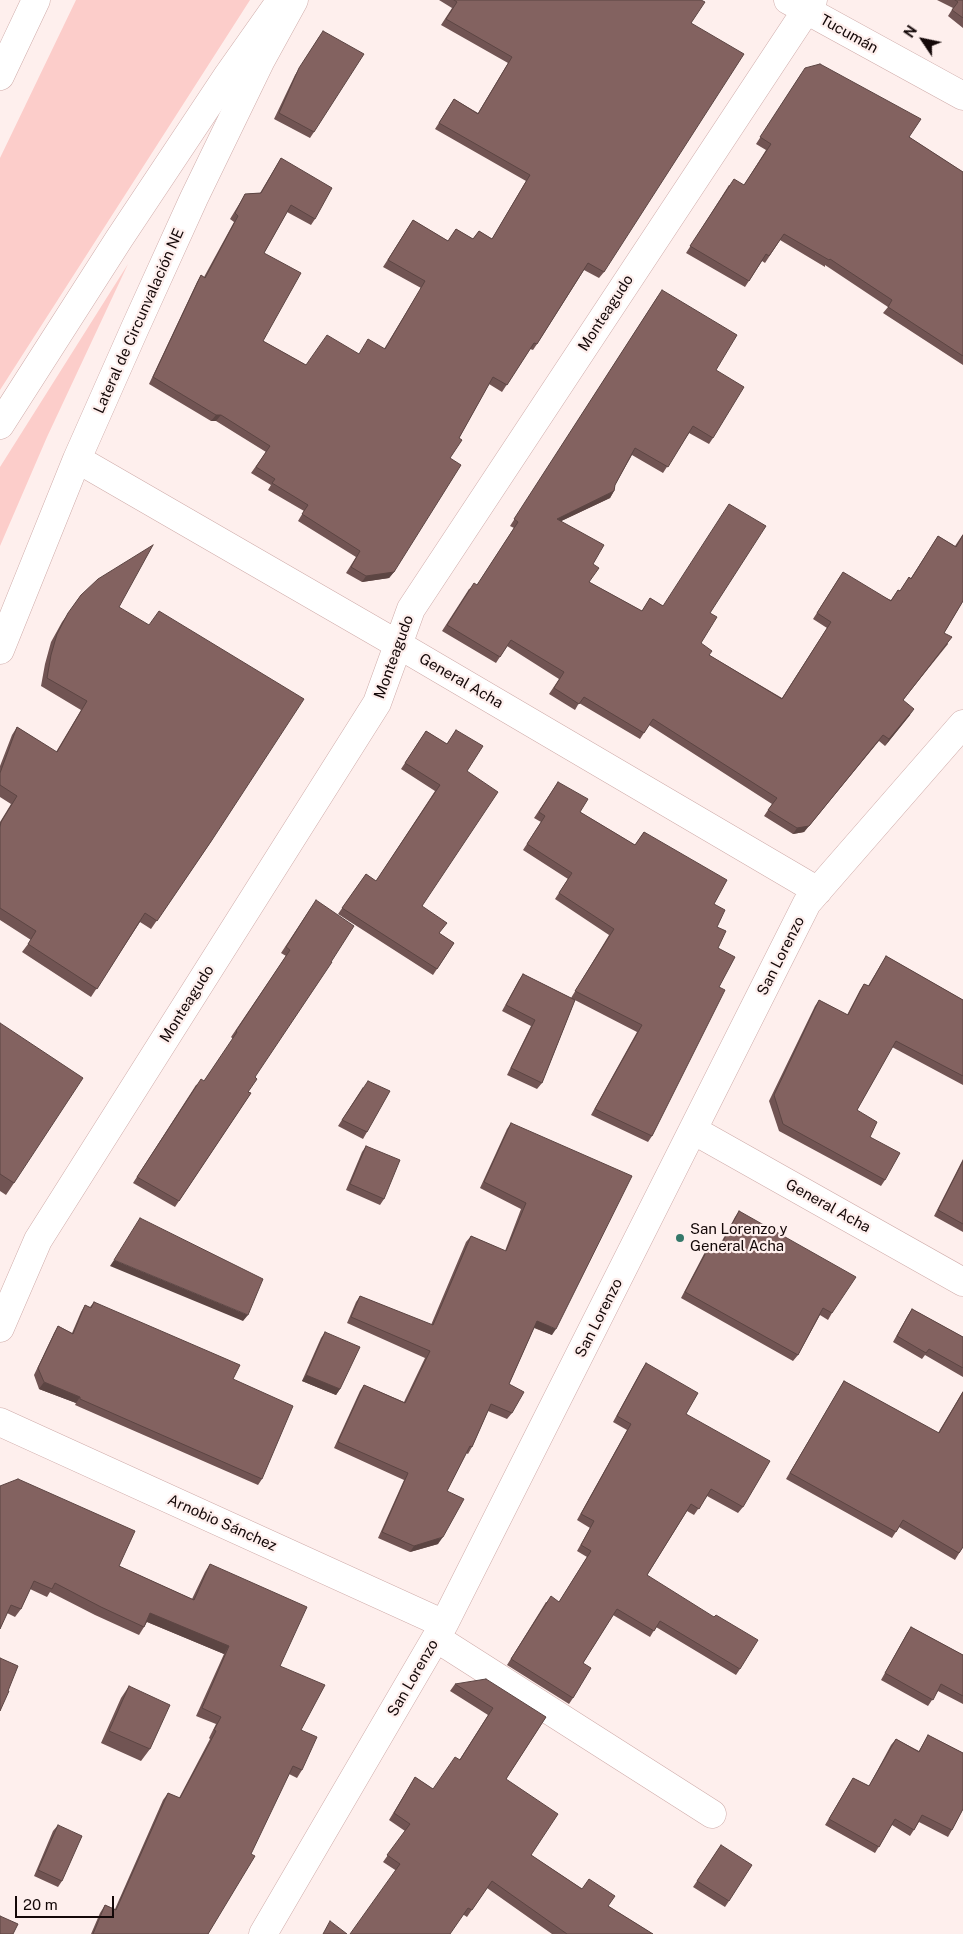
<!DOCTYPE html>
<html>
<head>
<meta charset="utf-8">
<style>
  body { margin:0 }
  #map { position:relative; width:963px; height:1934px; overflow:hidden; background:#feefed; font-family:"Public Sans",sans-serif }
  canvas { display:block }
  .north { position:absolute; left:898px; top:15px; width:50px; height:50px; -webkit-text-stroke:4px #feefed; paint-order:stroke; rotate:304deg; font-size:14px; font-weight:700; line-height:20px; text-align:center; color:#140808 }
  .north::after { content:''; display:block; margin:auto; width:18px; height:22px; background:#140808; clip-path:polygon(50% 0,100% 100%,50% 72%,0 100%) }
  .scale { position:absolute; left:15px; top:1896px; width:99px; height:22px; box-sizing:border-box; border:2px solid #140808; border-top:0; padding-left:6px; font-size:15px; line-height:18px; white-space:nowrap; color:#140808; -webkit-text-stroke:4px #feefed; paint-order:stroke }
</style>
</head>
<body>
<div id="map">
<canvas width="963" height="1934"></canvas>
<div class="north">N</div>
<div class="scale">20 m</div>
</div>
<script>
const ctx = document.querySelector('canvas').getContext('2d');
ctx.lineJoin = 'round';
function paint(path, color) {
  ctx.fillStyle = color;
  ctx.fill(path, 'evenodd');
}
function poly(rows) {
  const path = new Path2D();
  for (const r of rows) {
    path.moveTo(r[0], r[1]);
    for (let i = 2; i < r.length; i += 2) path.lineTo(r[i], r[i + 1]);
  }
  return path;
}
function strokePath(path, color, width, dash) {
  ctx.strokeStyle = color;
  ctx.lineWidth = width;
  ctx.lineCap = dash ? 'butt' : 'round';
  ctx.setLineDash(dash || []);
  ctx.stroke(path);
}
function write(font, color, halo, rows, align = 'center') {
  ctx.font = font + ' "Public Sans",sans-serif';
  ctx.lineWidth = 4.5;
  ctx.setLineDash([]);
  ctx.textBaseline = 'middle';
  ctx.strokeStyle = halo;
  ctx.fillStyle = color;
  for (const [text, x, y, turn = 0] of rows) {
    ctx.save();
    ctx.translate(x, y);
    ctx.rotate((+turn || 0) * Math.PI / 180);
    ctx.textAlign = isNaN(turn) ? turn : align;
    if (halo) ctx.strokeText(text, 0, 0);
    ctx.fillText(text, 0, 0);
    ctx.restore();
  }
}
const green = poly([
  [76,0,250,0,0,390,0,158],
  [128,264,47,437,0,546,0,467]
]);
const minor = poly([
  [788,0,963,96],
  [77,459,399,645,818,891],
  [0,650,77,459,135,328,194,198,261,60,294,0],
  [693,1130,963,1282],
  [0,1328,38,1240,377,703,411,609,813,0],
  [0,1422,444,1624],
  [436,1638,712,1814],
  [263,1934,444,1624,807,903,963,724]
]);
const highway = poly([
  [0,76,36,0],
  [0,425,119,239,228,75,281,0]
]);
const wall = poly([
  [439,0,701,0,691,23,604,272,599,278,584,270,537,344,533,350,530,349,502,392,489,384,459,438,394,572,389,578,362,582,346,573,356,557,298,521,304,511,268,490,271,485,251,473,266,452,216,421,211,421,149,384,197,282,201,275,204,277,234,222,230,219,241,201,245,194,260,193,281,158,315,219,311,225,287,212,264,253,263,341,306,365,384,349,421,288,383,267,413,220,448,241,456,229,473,239,479,231,492,239,526,181,435,129,454,99,478,113,508,63,441,25,452,8],
  [937,0,963,0,963,28,948,16,953,8],
  [319,37,314,132,310,138,274,119,295,75],
  [801,74,909,137,963,172,963,365,883,313,888,307,825,265,825,267,780,240,765,263,762,261,745,287,686,253,729,185,744,185,766,150,756,144],
  [658,296,716,370,713,438,709,444,689,433,663,473,632,455,615,485,614,491,610,498,561,521,593,564,589,582,642,611,650,598,663,606,710,613,701,643,709,655,782,698,827,628,813,619,839,578,891,600,898,590,900,591,909,577,911,578,938,536,955,546,963,534,963,601,944,633,948,644,903,700,910,715,885,746,879,741,804,832,793,834,764,816,772,804,649,725,640,739,579,703,575,710,549,694,559,679,507,646,496,663,442,631,469,589,477,585,514,528,510,526],
  [81,595,119,607,212,840,151,929,140,922,91,997,22,952,31,940,0,920,0,822,11,804,0,797,0,766,12,735,17,727,56,752,81,710,41,686,45,664,51,642,62,622],
  [456,730,467,771,422,906,439,933,454,943,433,975,338,914,366,874,376,881,435,791,401,769,426,731,447,744],
  [558,782,580,812,635,845,644,832,714,904,717,927,718,948,719,987,652,1136,648,1142,591,1115,637,1032,571,998,609,935,555,899,568,879,523,850,541,822,534,818],
  [312,906,255,1077,248,1092,251,1093,175,1207,133,1183,196,1085,204,1081,233,1039,231,1037,286,956,281,953],
  [886,956,963,1000,963,1085,892,1047,857,1110,870,1137,885,1180,881,1186,779,1131,769,1101,815,1006,819,1000,847,1015,860,990,864,984,868,986],
  [523,974,575,1000,542,1083,537,1089,507,1075,531,1026,502,1011,519,980],
  [0,1023,14,1183,6,1195,0,1191],
  [363,1087,367,1132,363,1139,338,1126],
  [511,1123,552,1335,534,1328,509,1384,512,1413,507,1419,488,1411,472,1447,468,1454,466,1453,447,1491,438,1544,410,1552,378,1538,404,1480,334,1448,360,1391,364,1385,404,1402,425,1358,347,1323,356,1302,360,1296,431,1325,466,1242,471,1236,505,1251,521,1209,480,1188,507,1129],
  [366,1146,384,1199,380,1205,346,1190,362,1152],
  [963,1159,963,1232,934,1216],
  [739,1211,832,1313,828,1320,820,1315,798,1355,793,1361,681,1298,705,1252,710,1245,717,1250,735,1217],
  [94,1302,233,1379,262,1479,258,1485,75,1405,76,1403,39,1389,34,1375,54,1333,58,1326,72,1333,81,1312,85,1305,90,1307],
  [912,1309,963,1337,963,1377,925,1355,922,1359,893,1342,908,1315],
  [325,1332,340,1389,336,1395,302,1381,321,1338],
  [646,1363,686,1414,743,1507,738,1513,707,1496,694,1515,687,1511,647,1575,740,1669,736,1675,656,1627,650,1637,613,1615,583,1663,573,1698,569,1704,507,1665,546,1602,559,1602,587,1557,577,1551,590,1528,577,1520,627,1430,613,1422,642,1369],
  [844,1381,938,1433,963,1391,963,1547,955,1560,899,1527,892,1538,786,1479],
  [0,1486,119,1566,192,1599,205,1572,210,1564,280,1666,301,1730,302,1770,297,1778,289,1774,208,1934,91,1934,100,1913,105,1905,115,1909,163,1800,168,1793,179,1798,210,1739,209,1738,216,1724,196,1716,224,1654,147,1622,144,1627,139,1635,95,1615,50,1592,47,1597,30,1589,21,1609,15,1617,7,1613],
  [911,1627,963,1655,963,1704,938,1691,928,1706,881,1680,907,1633],
  [455,1684,546,1717,506,1779,531,1855,608,1906,653,1934,552,1934,487,1888,467,1917,383,1862,405,1831,389,1820,415,1777,433,1789,460,1759,488,1715,450,1691],
  [129,1686,150,1749,141,1761,101,1743,121,1698],
  [928,1735,963,1753,963,1752,963,1809,952,1830,948,1837,919,1822,910,1836,892,1825,875,1853,825,1825,853,1778,869,1786,891,1745,896,1739,919,1751],
  [58,1825,62,1881,58,1887,34,1876,53,1831],
  [721,1845,729,1901,725,1907,693,1887]
]);
const shadedWall = poly([
  [216,415,221,415,216,421,211,421],
  [614,491,610,498,553,525,557,519],
  [394,572,389,578,362,582,366,576],
  [914,709,910,715,885,746,889,739],
  [883,735,804,832,793,834,797,828],
  [114,1260,248,1315,243,1321,110,1266],
  [537,1321,556,1329,552,1335,533,1327],
  [306,1375,340,1389,336,1395,302,1381],
  [44,1382,80,1397,76,1403,39,1389],
  [443,1537,438,1544,410,1552,414,1546],
  [150,1613,229,1646,224,1654,145,1621]
]);
const building = poly([
  [454,0,701,0,705,2,691,23,744,54,604,272,588,263,537,344,534,343,507,385,493,377,459,438,462,440,450,458,461,465,394,572,366,576,351,567,360,551,302,514,308,505,272,483,275,479,256,467,270,446,221,415,216,415,153,377,201,275,205,278,238,216,235,213,245,194,261,193,281,158,332,188,315,219,291,205,264,253,301,273,263,341,306,365,327,335,359,354,368,339,385,349,425,281,388,260,413,220,448,241,456,229,473,239,479,231,492,239,530,175,439,123,454,99,478,114,512,57,446,19,457,2,454,0],
  [955,0,963,0,963,18,952,10,958,2,955,0],
  [323,31,364,54,314,132,279,113,299,68,323,31],
  [820,64,921,119,909,137,963,172,963,356,888,307,892,300,830,259,829,260,784,234,769,256,766,254,749,281,690,246,734,179,744,185,771,144,760,137,805,68,820,64],
  [662,290,737,335,716,370,744,387,713,438,693,426,668,467,635,448,615,485,614,491,557,519,604,545,593,564,599,568,589,582,642,611,650,598,663,606,729,504,766,526,710,613,717,617,701,643,712,651,709,655,782,699,831,622,817,613,843,572,891,601,898,590,900,591,909,577,911,579,938,536,956,547,963,535,963,601,944,633,952,637,903,700,914,709,889,739,883,735,809,826,797,828,768,810,777,798,653,719,644,733,584,697,579,704,554,688,564,672,511,640,500,657,447,625,474,583,477,585,518,522,514,519,662,290],
  [153,545,119,607,149,625,159,611,304,699,212,840,157,921,145,913,97,989,28,944,36,931,0,908,0,827,1,822,17,796,0,785,0,773,17,727,57,752,87,701,47,678,51,655,57,634,68,613,81,595,98,579,153,545],
  [456,730,483,746,467,771,498,792,422,906,447,923,439,933,454,943,437,969,342,908,366,874,376,881,440,785,405,763,426,731,447,744,456,730],
  [558,782,588,799,580,812,635,845,644,832,727,880,714,904,725,910,717,927,726,931,718,948,735,957,719,987,725,990,652,1136,595,1109,642,1025,575,991,614,929,559,893,572,873,527,844,545,816,539,812,558,782],
  [316,900,354,926,331,962,332,962,255,1077,257,1079,248,1092,251,1093,179,1201,137,1177,201,1079,204,1081,237,1032,236,1031,290,950,286,947,316,900],
  [886,956,963,1000,963,1076,896,1041,857,1110,877,1122,870,1137,900,1153,885,1180,783,1124,774,1095,819,1000,848,1015,864,984,869,986,886,956],
  [523,974,575,1000,542,1083,511,1068,535,1020,506,1005,523,974],
  [0,1023,83,1078,14,1183,0,1174,0,1023],
  [368,1081,390,1091,367,1132,342,1120,368,1081],
  [511,1123,632,1176,556,1329,537,1321,509,1384,524,1392,512,1413,491,1404,472,1447,470,1446,447,1491,464,1499,443,1537,414,1546,382,1532,408,1473,338,1442,364,1385,405,1403,430,1351,351,1317,360,1296,433,1325,471,1236,506,1251,526,1203,484,1182,511,1123],
  [366,1146,400,1160,384,1199,350,1184,366,1146],
  [963,1161,963,1224,938,1210,963,1161],
  [739,1211,856,1277,832,1313,823,1308,798,1355,685,1292,710,1245,718,1251,739,1211],
  [140,1218,263,1279,248,1315,114,1260,140,1218],
  [94,1302,240,1365,233,1379,293,1406,262,1479,80,1399,80,1397,44,1382,38,1368,58,1326,73,1334,85,1305,91,1308,94,1302],
  [912,1309,963,1337,963,1368,929,1349,926,1353,897,1336,912,1309],
  [325,1332,360,1347,340,1389,306,1375,325,1332],
  [646,1363,698,1393,686,1414,770,1461,743,1507,711,1489,699,1509,691,1504,647,1575,714,1617,716,1615,758,1640,740,1669,660,1621,654,1631,617,1609,583,1663,591,1668,573,1698,511,1659,551,1596,559,1602,591,1551,581,1545,594,1521,581,1514,631,1424,617,1416,646,1363],
  [844,1381,939,1433,963,1392,963,1547,959,1553,903,1520,896,1532,790,1473,844,1381],
  [18,1479,135,1531,119,1566,194,1600,210,1564,307,1607,280,1666,325,1685,301,1730,317,1737,302,1770,293,1766,251,1854,255,1856,208,1934,93,1934,105,1905,116,1910,168,1793,180,1798,216,1731,214,1730,221,1717,202,1708,229,1646,150,1613,144,1627,101,1607,55,1583,52,1589,34,1581,21,1609,11,1605,0,1629,0,1486,18,1479],
  [911,1627,963,1655,963,1696,941,1684,933,1700,885,1673,911,1627],
  [0,1658,18,1666,8,1691,9,1691,0,1711,0,1658],
  [486,1679,546,1717,506,1779,558,1814,531,1855,582,1889,589,1879,615,1896,608,1906,653,1934,567,1934,492,1881,472,1910,468,1908,450,1934,350,1934,400,1864,387,1855,410,1824,394,1813,415,1777,433,1789,455,1757,460,1760,493,1708,455,1684,486,1679],
  [129,1686,170,1705,150,1749,109,1731,129,1686],
  [928,1735,963,1753,963,1809,952,1830,922,1815,914,1830,895,1819,879,1847,829,1819,853,1778,869,1786,896,1739,919,1752,928,1735],
  [58,1825,82,1836,62,1881,38,1870,58,1825],
  [721,1845,752,1865,729,1901,697,1881,721,1845],
  [0,1916,18,1924,13,1934,0,1934,0,1916],
  [330,1921,347,1934,323,1934,330,1921]
]);
const markers = [
  [680,1238,5,"#35786a"]
];
const streetNames = [
  ["Tucumán",849,34,29],
  ["Monteagudo",606,313,-57],
  ["Lateral de Circunvalación NE",139,321,-66],
  ["Monteagudo",394,657,-70],
  ["General Acha",461,681,30],
  ["San Lorenzo",781,956,-63],
  ["Monteagudo",187,1004,-58],
  ["General Acha",828,1206,29],
  ["San Lorenzo",599,1318,-63],
  ["Arnobio Sánchez",222,1523,24],
  ["San Lorenzo",413,1678,-60]
];
const poiNames = [
  ["San Lorenzo y",690,1229],
  ["General Acha",690,1246]
];
paint(green, '#fccdca');
strokePath(minor, '#cfaba9', 29);
strokePath(highway, '#cfaba9', 29);
strokePath(minor, '#fff', 28);
strokePath(highway, '#fff', 28);
paint(wall, '#715453');
paint(shadedWall, '#5c4543');
paint(building, '#836260');
strokePath(building, '#5c4543', 1);
for (const [x, y, r, color] of markers) {
  const dot = new Path2D();
  dot.arc(x, y, r, 0, 2 * Math.PI);
  ctx.fillStyle = color;
  ctx.fill(dot);
  strokePath(dot, '#feefed', 2);
}
write('15px', '#140808', '#feefed', streetNames);
write('15px', '#140808', '#feefed', poiNames, 'left');
</script>
</body>
</html>
